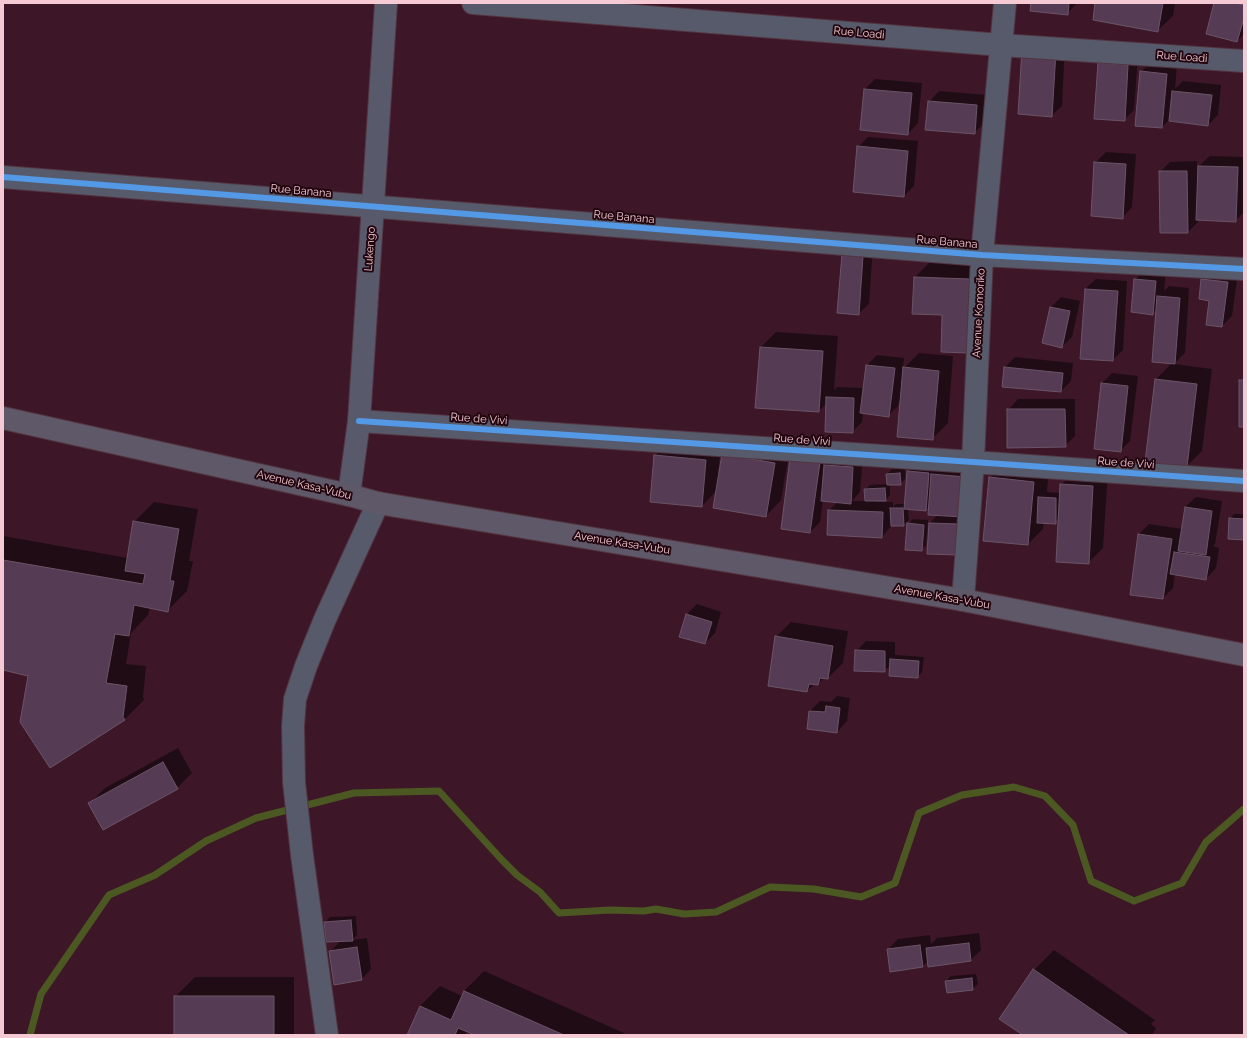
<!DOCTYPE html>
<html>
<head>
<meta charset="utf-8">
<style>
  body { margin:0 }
  #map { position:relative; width:1247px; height:1038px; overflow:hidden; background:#3d1727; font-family:Raleway,sans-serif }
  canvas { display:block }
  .frame { position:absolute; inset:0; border:4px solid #f6cad4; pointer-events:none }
</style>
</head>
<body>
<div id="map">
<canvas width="1247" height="1038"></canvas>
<div class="frame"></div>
</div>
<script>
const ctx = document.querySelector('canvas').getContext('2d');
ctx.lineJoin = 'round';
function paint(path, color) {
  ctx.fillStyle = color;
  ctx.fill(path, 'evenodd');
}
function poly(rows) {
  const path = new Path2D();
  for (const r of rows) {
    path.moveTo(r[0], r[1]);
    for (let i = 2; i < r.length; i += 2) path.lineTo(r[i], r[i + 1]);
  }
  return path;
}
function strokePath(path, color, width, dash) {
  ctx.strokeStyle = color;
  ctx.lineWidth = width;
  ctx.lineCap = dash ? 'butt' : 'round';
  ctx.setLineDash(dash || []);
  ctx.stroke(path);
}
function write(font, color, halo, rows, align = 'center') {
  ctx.font = font + ' Raleway,sans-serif';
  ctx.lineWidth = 4;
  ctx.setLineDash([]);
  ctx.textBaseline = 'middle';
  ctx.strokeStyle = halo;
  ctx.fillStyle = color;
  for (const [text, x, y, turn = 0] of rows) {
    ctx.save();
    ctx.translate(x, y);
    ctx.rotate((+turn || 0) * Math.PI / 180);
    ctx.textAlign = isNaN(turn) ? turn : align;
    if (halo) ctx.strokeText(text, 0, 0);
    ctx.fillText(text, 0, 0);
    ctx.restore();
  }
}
const shadow = poly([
  [1032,3,1077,3,1067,14],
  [1096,3,1175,3,1173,16,1157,31],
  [1215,3,1244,3,1244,34,1237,41],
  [1065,42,1062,106,1051,116,1023,49],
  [1109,53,1138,55,1134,110,1124,120,1099,63],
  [1151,62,1177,64,1175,89,1183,81,1221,85,1218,115,1208,125,1169,120,1162,127,1141,72],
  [875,79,922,83,918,123,908,134,865,89],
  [939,91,987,95,985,123,974,133,929,102],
  [868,137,918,141,914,186,904,196,858,147],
  [1106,152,1136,154,1132,207,1122,218,1095,163],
  [1210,156,1244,157,1244,212,1235,221,1198,219,1198,222,1188,232,1160,172,1170,162,1197,161,1197,176,1199,177,1199,166],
  [873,246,869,304,858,314,843,254],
  [930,262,985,264,943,314,915,277],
  [1145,269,1166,271,1164,291,1169,286,1189,288,1185,353,1174,364,1212,369,1202,451,1187,466,1146,461,1156,379,1172,363,1157,309,1152,314,1135,280],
  [1212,269,1238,272,1232,316,1222,326,1202,279],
  [1096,279,1127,281,1123,350,1113,360,1085,289],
  [1061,297,1080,301,1072,337,1062,347,1051,307],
  [776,332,838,336,834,390,837,387,864,388,867,365,877,355,904,358,903,369,919,353,953,356,948,423,932,439,901,401,899,401,898,406,888,416,863,413,862,422,852,432,827,403,819,411,761,347],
  [1015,357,1073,363,1071,381,1061,391,1005,367],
  [1112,373,1138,376,1130,441,1120,451,1102,383],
  [1018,399,1075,399,1075,436,1065,446,1008,410],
  [670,440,721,445,718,473,720,474,723,454,790,448,781,500,766,516,717,490,702,506,655,456],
  [863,457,860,492,852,501,866,501,865,490,870,485,887,484,887,474,892,469,905,469,905,479,900,484,890,484,890,495,886,500,875,500,875,502,893,502,893,507,896,504,905,504,908,472,918,462,976,467,966,544,930,523,938,514,930,505,926,510,908,508,909,520,904,525,892,525,882,537,829,510,838,502,823,501,820,522,810,532,791,458],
  [1005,463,1049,467,1047,492,1061,493,1061,485,1077,469,1108,471,1103,548,1088,563,1059,518,1055,523,1044,522,1043,529,1028,544,984,540,990,478],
  [1196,497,1222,501,1215,544,1213,546,1219,548,1216,568,1206,579,1175,574,1173,588,1163,598,1139,534,1149,524,1182,529,1185,507],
  [154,502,198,509,189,561,193,561,187,591,167,611,150,607,148,615,131,633,126,664,146,666,143,697,144,700,125,719,29,675,3,669,3,536,128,558,134,522],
  [1234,514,1244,514,1244,539,1230,519],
  [913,519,928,520,926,545,921,550,908,524],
  [697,604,721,612,715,633,705,643,681,636,687,614],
  [791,622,848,631,843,663,828,678,824,678,818,684,815,684,807,691,776,637],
  [866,641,895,642,895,655,924,657,922,672,918,677,891,665,884,671,856,651],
  [837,696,850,698,847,721,837,732,810,711,820,701,831,702],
  [178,748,192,773,177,788,89,804,105,788],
  [356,916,357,935,352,940,367,938,371,969,361,980,330,952,341,940,325,922,330,917],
  [979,933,981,950,971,960,929,960,923,966,888,949,898,939,930,935,931,944,937,938],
  [1054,950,1155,1020,1151,1024,1156,1028,1152,1035,1025,1035,1034,970],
  [484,971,624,1033,623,1035,477,1035,467,1031,465,1035,408,1035,420,1006,440,986,462,996,464,991],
  [976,974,978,984,973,989,946,981,951,976],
  [195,977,294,977,294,1035,175,1035,175,997]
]);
const stream = poly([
  [30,1035,41,994,109,895,155,875,206,841,256,818,354,793,439,791,502,860,517,875,540,892,559,913,610,910,644,911,656,909,684,914,716,912,770,887,814,889,861,897,895,883,919,813,962,795,1014,787,1045,796,1073,825,1091,881,1134,901,1182,883,1206,842,1244,809]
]);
const building = poly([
  [1031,3,1069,3,1068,15,1030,11,1031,3],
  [1095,3,1163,3,1158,32,1093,20,1095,3],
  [1214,3,1235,3,1244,5,1244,18,1237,42,1206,34,1214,3],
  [1022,49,1056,51,1052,117,1018,114,1022,49],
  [1098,63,1128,65,1125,121,1094,119,1098,63],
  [1140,71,1167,74,1162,128,1135,126,1140,71],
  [864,89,912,93,908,135,860,130,864,89],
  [1172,91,1212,95,1208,126,1169,121,1172,91],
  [928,101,977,105,975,134,925,130,928,101],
  [857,146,908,151,904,197,853,192,857,146],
  [1094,162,1126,164,1123,219,1091,216,1094,162],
  [1198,166,1238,167,1236,222,1196,220,1198,166],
  [1159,171,1187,171,1188,233,1160,233,1159,171],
  [842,254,863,256,859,315,837,313,842,254],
  [914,277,970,279,968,353,941,352,942,315,912,314,914,277],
  [1134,279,1156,281,1153,315,1131,312,1134,279],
  [1201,279,1228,282,1222,327,1206,325,1209,301,1199,299,1201,279],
  [1085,289,1118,291,1113,361,1080,359,1085,289],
  [1157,296,1180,298,1175,364,1152,362,1157,296],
  [1050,307,1070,311,1062,348,1042,343,1050,307],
  [760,347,823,351,819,412,755,408,760,347],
  [866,365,895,368,889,417,860,413,866,365],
  [903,367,939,371,933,440,897,437,903,367],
  [1004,367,1063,373,1061,392,1002,387,1004,367],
  [1155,379,1197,384,1187,467,1145,462,1155,379],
  [1239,380,1244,380,1244,427,1239,427,1239,380],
  [1101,383,1128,386,1121,452,1094,449,1101,383],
  [826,397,854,398,853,433,825,432,826,397],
  [1007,409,1065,409,1066,447,1007,448,1007,409],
  [722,454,775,463,766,517,713,508,722,454],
  [654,455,706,460,702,507,650,502,654,455],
  [790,458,820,462,810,533,781,529,790,458],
  [824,465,853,467,851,504,821,501,824,465],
  [907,471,929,473,926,511,904,509,907,471],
  [900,473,901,485,887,485,886,474,900,473],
  [931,474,966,477,964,517,928,515,931,474],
  [989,477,1034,482,1028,545,983,541,989,477],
  [1060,484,1093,486,1089,564,1056,562,1060,484],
  [885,488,886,501,865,501,864,489,885,488],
  [1038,497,1056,498,1056,524,1037,523,1038,497],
  [1185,507,1212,511,1206,555,1178,551,1185,507],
  [890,508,903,508,904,526,891,526,890,508],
  [828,510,883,512,882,538,827,535,828,510],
  [1229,518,1244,519,1244,540,1228,539,1229,518],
  [133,521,179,529,170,581,174,581,168,612,134,605,129,636,115,634,106,683,127,686,123,717,125,720,50,768,20,722,28,676,3,670,3,560,143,584,145,574,125,571,133,521],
  [907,523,924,525,922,551,905,550,907,523],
  [929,523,958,524,957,555,927,554,929,523],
  [1138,534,1172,539,1163,599,1130,595,1138,534],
  [1174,552,1210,557,1206,580,1170,574,1174,552],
  [686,614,712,622,705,644,679,637,686,614],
  [775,636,833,646,828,679,820,678,818,685,809,684,807,692,768,686,775,636],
  [855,650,885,651,885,672,854,671,855,650],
  [890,659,919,661,918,678,889,676,890,659],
  [826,706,840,708,837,733,807,729,809,711,825,712,826,706],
  [163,762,178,789,103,830,88,803,163,762],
  [351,920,353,941,326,942,324,922,351,920],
  [969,943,971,961,928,967,926,948,969,943],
  [920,945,923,967,890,972,887,949,920,945],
  [357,947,362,980,334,985,329,951,357,947],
  [1033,969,1129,1035,1023,1035,999,1019,1033,969],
  [972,978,973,990,947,993,945,981,972,978],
  [464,991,564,1035,475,1035,458,1028,455,1035,407,1035,420,1006,451,1020,464,991],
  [174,996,274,996,274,1035,174,1035,174,996]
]);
const street = poly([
  [473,3,1001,45,1244,61],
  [3,177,982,255,1244,269],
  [359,421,973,462,1244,481],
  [963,600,973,462,982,255,1005,3],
  [327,1035,302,855,294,782,293,726,295,699,306,666,325,619,378,503]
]);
const secondary = poly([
  [349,495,359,421,386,3]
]);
const primary = poly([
  [3,418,349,495,378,503,963,600,1244,655]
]);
const cycleway = poly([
  [3,177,982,255,1244,269],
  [359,421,973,462,1244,481]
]);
const streetNames = [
  ["Rue Loadi",859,33,5],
  ["Rue Loadi",1182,57,4],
  ["Rue Banana",301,191,5],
  ["Rue Banana",624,217,5],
  ["Rue Banana",947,242,5],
  ["Lukengo",370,249,-86],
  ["Avenue Komoriko",979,313,-87],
  ["Rue de Vivi",479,419,4],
  ["Rue de Vivi",802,440,4],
  ["Rue de Vivi",1126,463,4],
  ["Avenue Kasa-Vubu",304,485,13],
  ["Avenue Kasa-Vubu",622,543,9],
  ["Avenue Kasa-Vubu",942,597,10]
];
paint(shadow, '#0007');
strokePath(stream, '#4c5822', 7);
paint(building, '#553c54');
strokePath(building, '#6b5468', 1);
strokePath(street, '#533440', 24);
strokePath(secondary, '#533440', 24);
strokePath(primary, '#533440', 24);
strokePath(street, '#565a6a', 22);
strokePath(secondary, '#585a6c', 22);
strokePath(primary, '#5e5868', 22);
strokePath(cycleway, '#5399e6', 6);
write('11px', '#f6cad4', '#22060f', streetNames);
</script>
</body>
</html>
